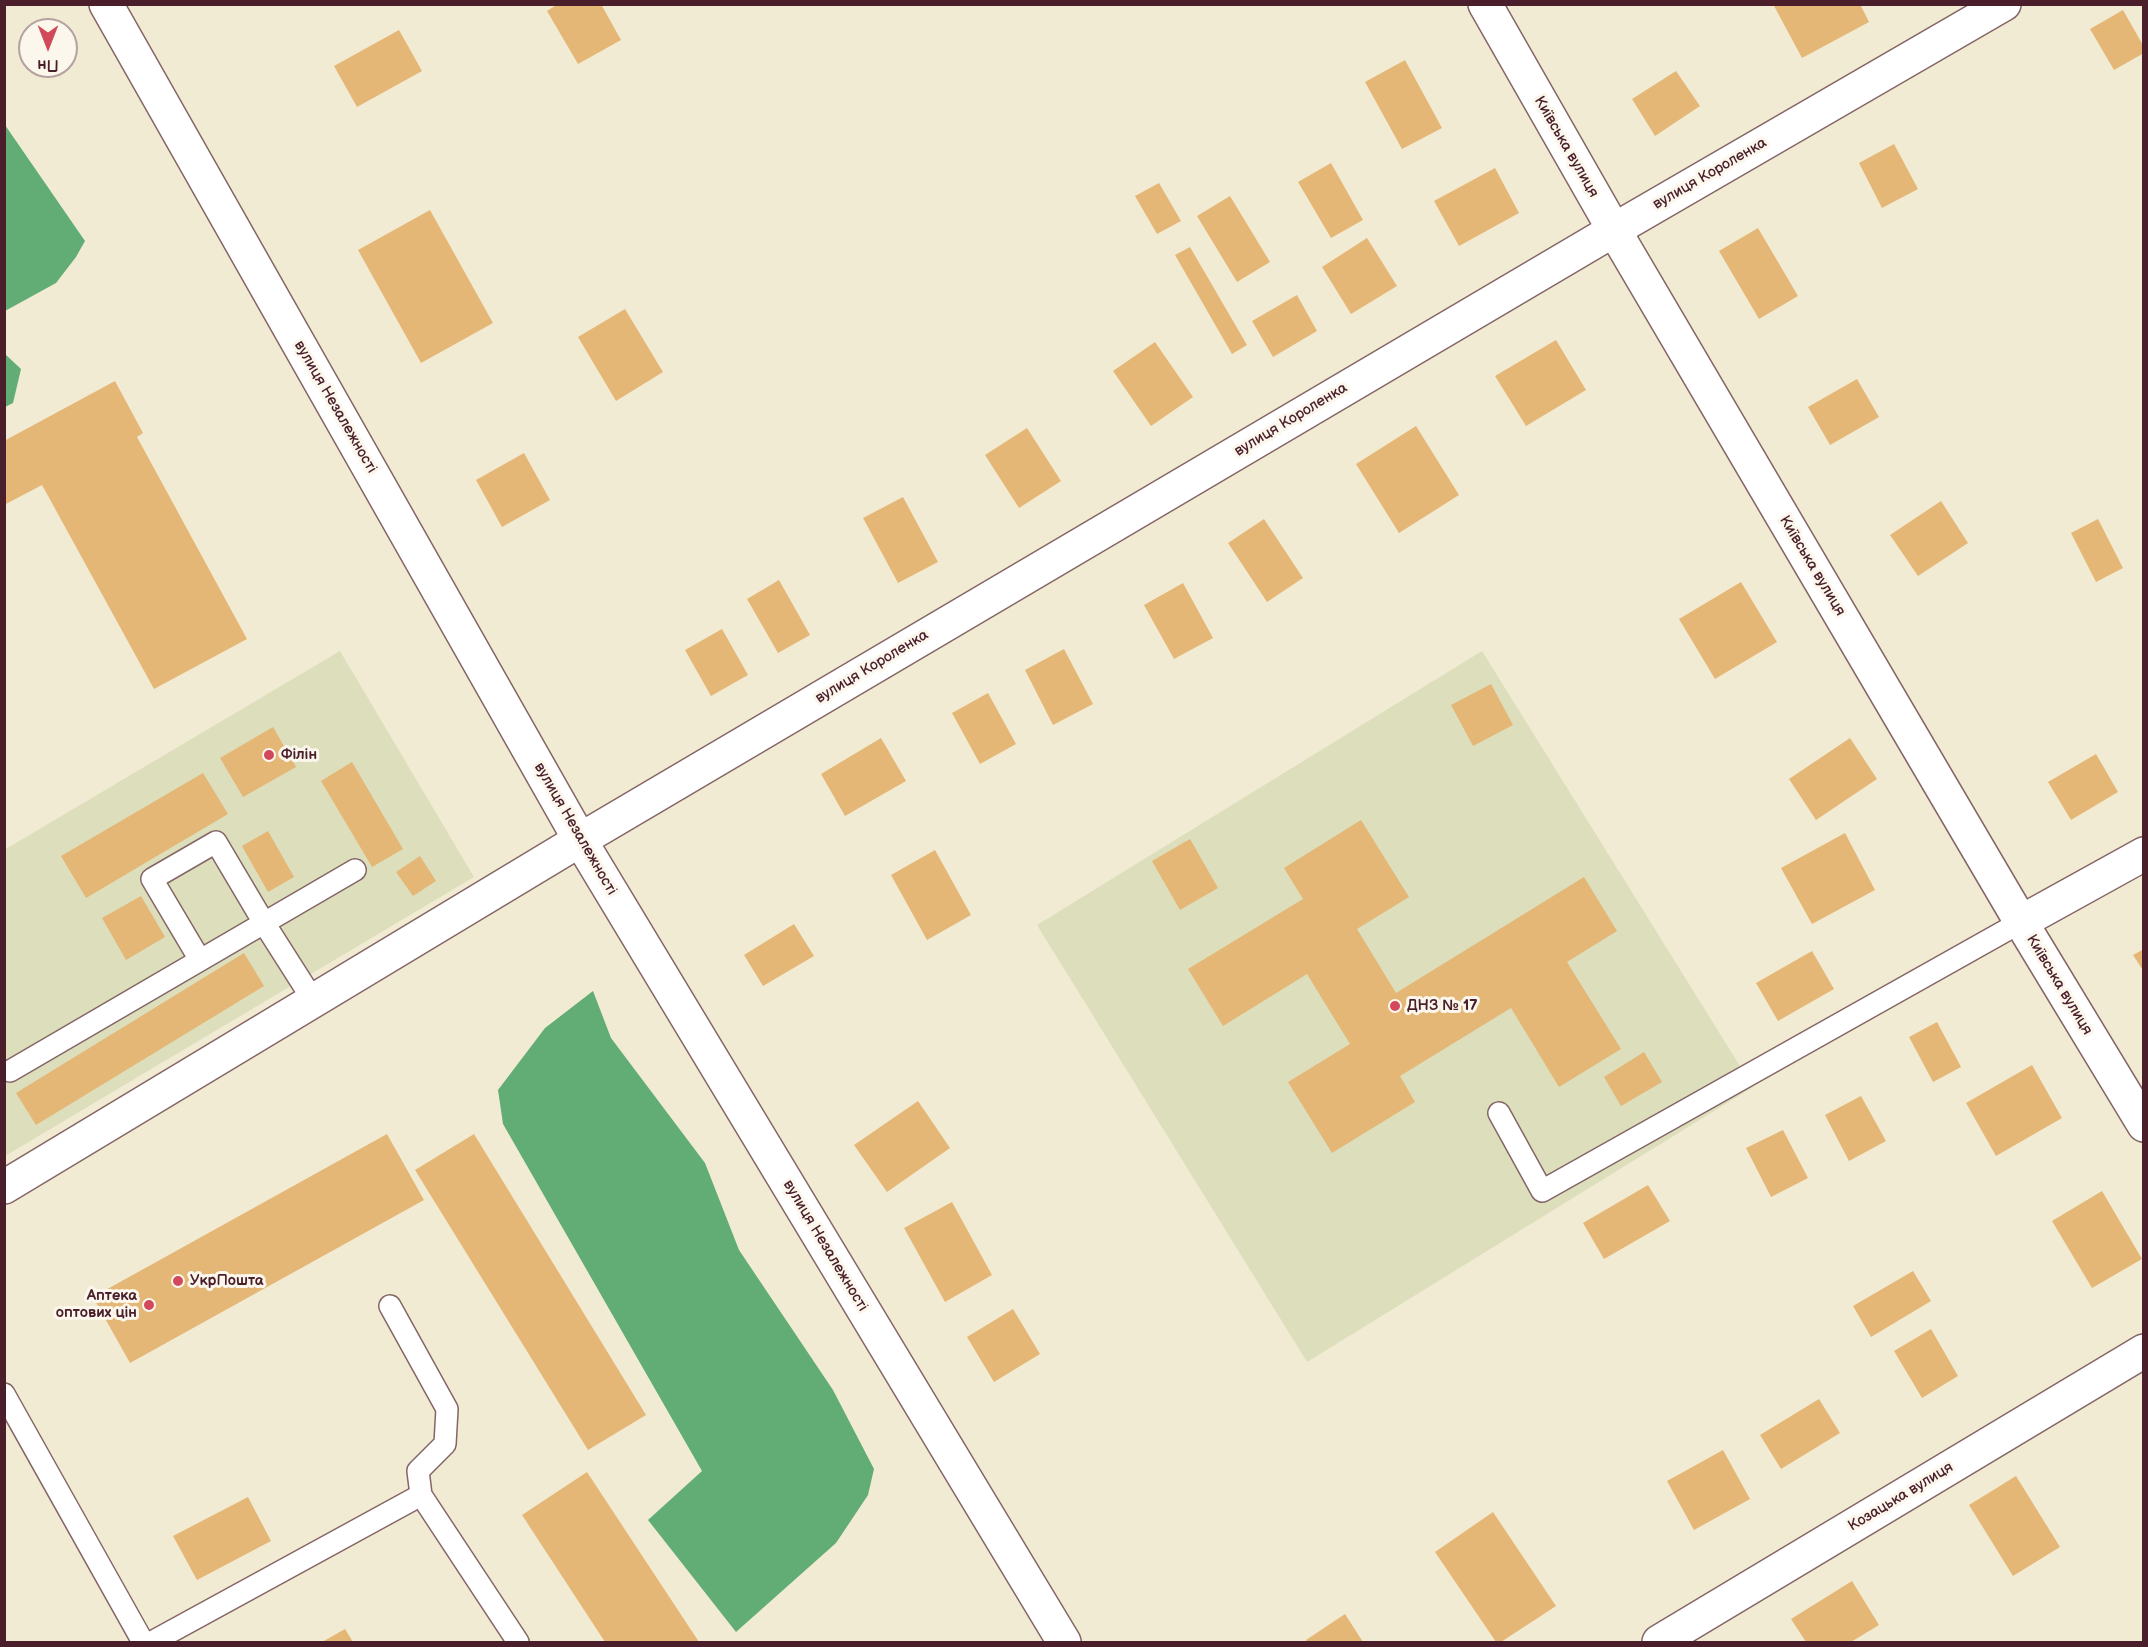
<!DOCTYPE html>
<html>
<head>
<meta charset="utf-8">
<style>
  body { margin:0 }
  #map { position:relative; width:2148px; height:1647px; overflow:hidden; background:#f2ebd4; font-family:"Balsamiq Sans",sans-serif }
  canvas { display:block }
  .frame { position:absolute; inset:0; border:6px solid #4a1f2b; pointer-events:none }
  .north { position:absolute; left:18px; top:18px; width:60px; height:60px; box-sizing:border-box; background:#fbf7ec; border:2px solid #b4a19f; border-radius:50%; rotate:180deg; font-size:16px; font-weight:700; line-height:24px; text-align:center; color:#4a1f2b }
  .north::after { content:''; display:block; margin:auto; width:21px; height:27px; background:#d1495b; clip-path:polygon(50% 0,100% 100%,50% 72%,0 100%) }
</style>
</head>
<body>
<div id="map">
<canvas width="2148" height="1647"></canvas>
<div class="frame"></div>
<div class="north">Пн</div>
</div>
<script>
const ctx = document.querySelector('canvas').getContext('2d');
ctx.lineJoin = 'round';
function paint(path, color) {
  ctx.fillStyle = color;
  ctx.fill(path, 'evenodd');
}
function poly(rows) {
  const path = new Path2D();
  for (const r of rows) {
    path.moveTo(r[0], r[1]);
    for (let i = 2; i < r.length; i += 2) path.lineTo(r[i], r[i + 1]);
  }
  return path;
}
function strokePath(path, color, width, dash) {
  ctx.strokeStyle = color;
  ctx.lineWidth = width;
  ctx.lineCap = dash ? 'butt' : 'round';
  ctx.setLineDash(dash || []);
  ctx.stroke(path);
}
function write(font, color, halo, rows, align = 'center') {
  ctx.font = font + ' "Balsamiq Sans",sans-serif';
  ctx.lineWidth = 6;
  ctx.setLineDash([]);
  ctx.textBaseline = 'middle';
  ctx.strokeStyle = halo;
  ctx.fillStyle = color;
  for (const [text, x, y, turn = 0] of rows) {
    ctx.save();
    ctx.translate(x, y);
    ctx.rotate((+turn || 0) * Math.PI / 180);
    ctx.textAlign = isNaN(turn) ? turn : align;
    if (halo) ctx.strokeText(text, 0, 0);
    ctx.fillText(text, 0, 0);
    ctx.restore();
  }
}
const built = poly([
  [340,651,474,877,5,1156,4,850],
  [1482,651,1753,1087,1307,1362,1037,925]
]);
const forest = poly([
  [5,125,85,241,76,257,56,283,5,311],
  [5,354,21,369,13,403,5,407],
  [593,991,611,1038,705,1163,739,1250,833,1390,874,1469,868,1495,836,1543,736,1632,648,1520,702,1471,503,1124,498,1090,545,1028]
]);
const building = poly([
  [558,4,601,4,621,40,578,64,547,11],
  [1773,4,1860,4,1869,22,1802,58],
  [2123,10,2144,47,2144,53,2114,70,2090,29],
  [399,30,422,71,357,107,334,66],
  [1405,60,1442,128,1402,149,1365,82],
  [1676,71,1700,106,1655,136,1632,99],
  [1894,144,1918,189,1882,208,1859,163],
  [1331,163,1363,220,1331,238,1298,182],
  [1495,168,1519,213,1459,246,1434,201],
  [1159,183,1181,221,1157,234,1135,196],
  [1230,196,1270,262,1237,282,1197,216],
  [430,210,493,323,421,363,358,250],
  [1758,228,1798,296,1759,319,1719,251],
  [1367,238,1397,286,1351,314,1322,267],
  [1190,247,1247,345,1232,354,1175,255],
  [1297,295,1317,331,1273,357,1252,321],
  [625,309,663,372,616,401,578,337],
  [1556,340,1586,390,1526,426,1495,376],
  [1155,342,1193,397,1151,426,1113,371],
  [1857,379,1879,417,1830,445,1808,407],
  [115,381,143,433,137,437,247,639,154,689,42,485,4,505,4,441],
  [1416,426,1459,495,1399,533,1356,464],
  [1027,428,1061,481,1019,508,985,455],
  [524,453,550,500,502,527,476,480],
  [903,497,938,562,898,583,863,518],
  [1941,501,1968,543,1918,576,1890,535],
  [1264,519,1303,578,1267,602,1228,543],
  [2098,519,2123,568,2096,582,2071,533],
  [779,580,810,635,778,653,747,599],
  [1741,582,1777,642,1715,679,1679,619],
  [1183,583,1213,638,1174,659,1144,605],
  [722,629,748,675,711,696,685,650],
  [1064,649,1093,704,1053,725,1025,670],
  [1491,684,1513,725,1473,746,1451,705],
  [988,693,1016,744,980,764,952,713],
  [273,727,296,767,243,797,220,758],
  [881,738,906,781,845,816,821,774],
  [1850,738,1877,779,1816,820,1789,779],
  [2096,754,2118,792,2071,820,2048,782],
  [352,762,403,849,372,867,321,781],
  [203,773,228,814,86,898,61,856],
  [1361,820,1409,897,1357,929,1396,993,1584,877,1617,931,1567,962,1621,1049,1559,1087,1511,1008,1400,1076,1415,1102,1332,1153,1288,1082,1350,1044,1307,974,1223,1026,1188,969,1303,899,1284,868],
  [268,831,294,877,268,892,242,846],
  [1845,833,1875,890,1812,924,1781,868],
  [1190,839,1218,888,1180,910,1152,861],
  [935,850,971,915,927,940,891,875],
  [420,856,436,881,413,896,396,872],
  [141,896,165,937,126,960,102,918],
  [794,924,814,956,763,986,744,955],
  [2144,949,2144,972,2133,955],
  [1812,951,1834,989,1778,1021,1756,983],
  [244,953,264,986,36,1125,16,1093],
  [1937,1022,1961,1067,1933,1082,1909,1037],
  [1644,1052,1662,1082,1621,1106,1604,1077],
  [2032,1065,2062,1118,1996,1156,1966,1103],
  [1861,1096,1886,1141,1849,1161,1825,1115],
  [918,1101,950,1148,887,1192,854,1145],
  [1783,1130,1808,1178,1771,1197,1746,1148],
  [387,1134,424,1200,130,1363,93,1297],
  [474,1134,646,1415,588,1450,415,1170],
  [1648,1185,1670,1221,1604,1259,1583,1223],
  [2102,1191,2142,1259,2092,1288,2052,1221],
  [952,1202,992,1275,945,1302,904,1228],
  [1913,1271,1931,1301,1871,1337,1853,1306],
  [1013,1309,1040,1354,994,1382,967,1337],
  [1931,1329,1958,1376,1922,1398,1894,1351],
  [1819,1399,1840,1433,1781,1469,1760,1435],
  [1723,1450,1750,1499,1694,1530,1667,1481],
  [587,1472,699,1642,605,1642,522,1515],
  [2016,1476,2060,1547,2013,1576,1969,1505],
  [248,1497,271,1541,197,1580,173,1536],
  [1493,1512,1556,1606,1501,1642,1496,1642,1435,1552],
  [1852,1581,1879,1625,1851,1642,1806,1642,1791,1619],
  [1345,1614,1363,1642,1307,1642,1306,1640],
  [345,1629,353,1642,322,1642]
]);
const service = poly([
  [200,960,152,879,216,842,264,923,355,870],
  [10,1071,264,923,313,1000],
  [1499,1113,1542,1191,2021,922],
  [390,1306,447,1409,445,1444,418,1471,421,1495,518,1642],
  [4,1394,143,1642],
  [152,1642,421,1495]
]);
const minor = poly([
  [106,4,580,840,1064,1642],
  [1485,4,1614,230,2021,922,2144,1125],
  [2021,922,2144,854],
  [4,1187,580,840,1614,230,2004,4],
  [1659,1642,2144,1351]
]);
const markers = [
  [269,755,6,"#d1495b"],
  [1395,1006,6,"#d1495b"],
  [178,1281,6,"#d1495b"],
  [149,1305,6,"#d1495b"]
];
const streetNames = [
  ["Київська вулиця",1566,147,60],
  ["вулиця Короленка",1710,174,-30],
  ["вулиця Незалежності",335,407,60],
  ["вулиця Короленка",1291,420,-31],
  ["Київська вулиця",1812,566,59],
  ["вулиця Короленка",872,667,-31],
  ["вулиця Незалежності",575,829,60],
  ["Київська вулиця",2059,985,59],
  ["вулиця Незалежності",825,1246,59],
  ["Козацька вулиця",1901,1497,-31]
];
const poiNames = [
  ["Філін",281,755],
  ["ДНЗ № 17",1407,1006],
  ["УкрПошта",190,1281],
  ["Аптека",137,1296,"right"],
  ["оптових цін",137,1313,"right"]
];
paint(built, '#dcdebc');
paint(forest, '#62ad76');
paint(building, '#e5b776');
strokePath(service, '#856666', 24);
strokePath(minor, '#856666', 36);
strokePath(service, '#fff', 21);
strokePath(minor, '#fff', 33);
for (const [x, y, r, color] of markers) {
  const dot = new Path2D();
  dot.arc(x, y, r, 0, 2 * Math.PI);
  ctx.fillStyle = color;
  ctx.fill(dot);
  strokePath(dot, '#fbf7ec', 2);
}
write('15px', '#4a1f2b', '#fbf7ec', streetNames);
write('bold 15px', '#4a1f2b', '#fbf7ec', poiNames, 'left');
</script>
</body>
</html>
